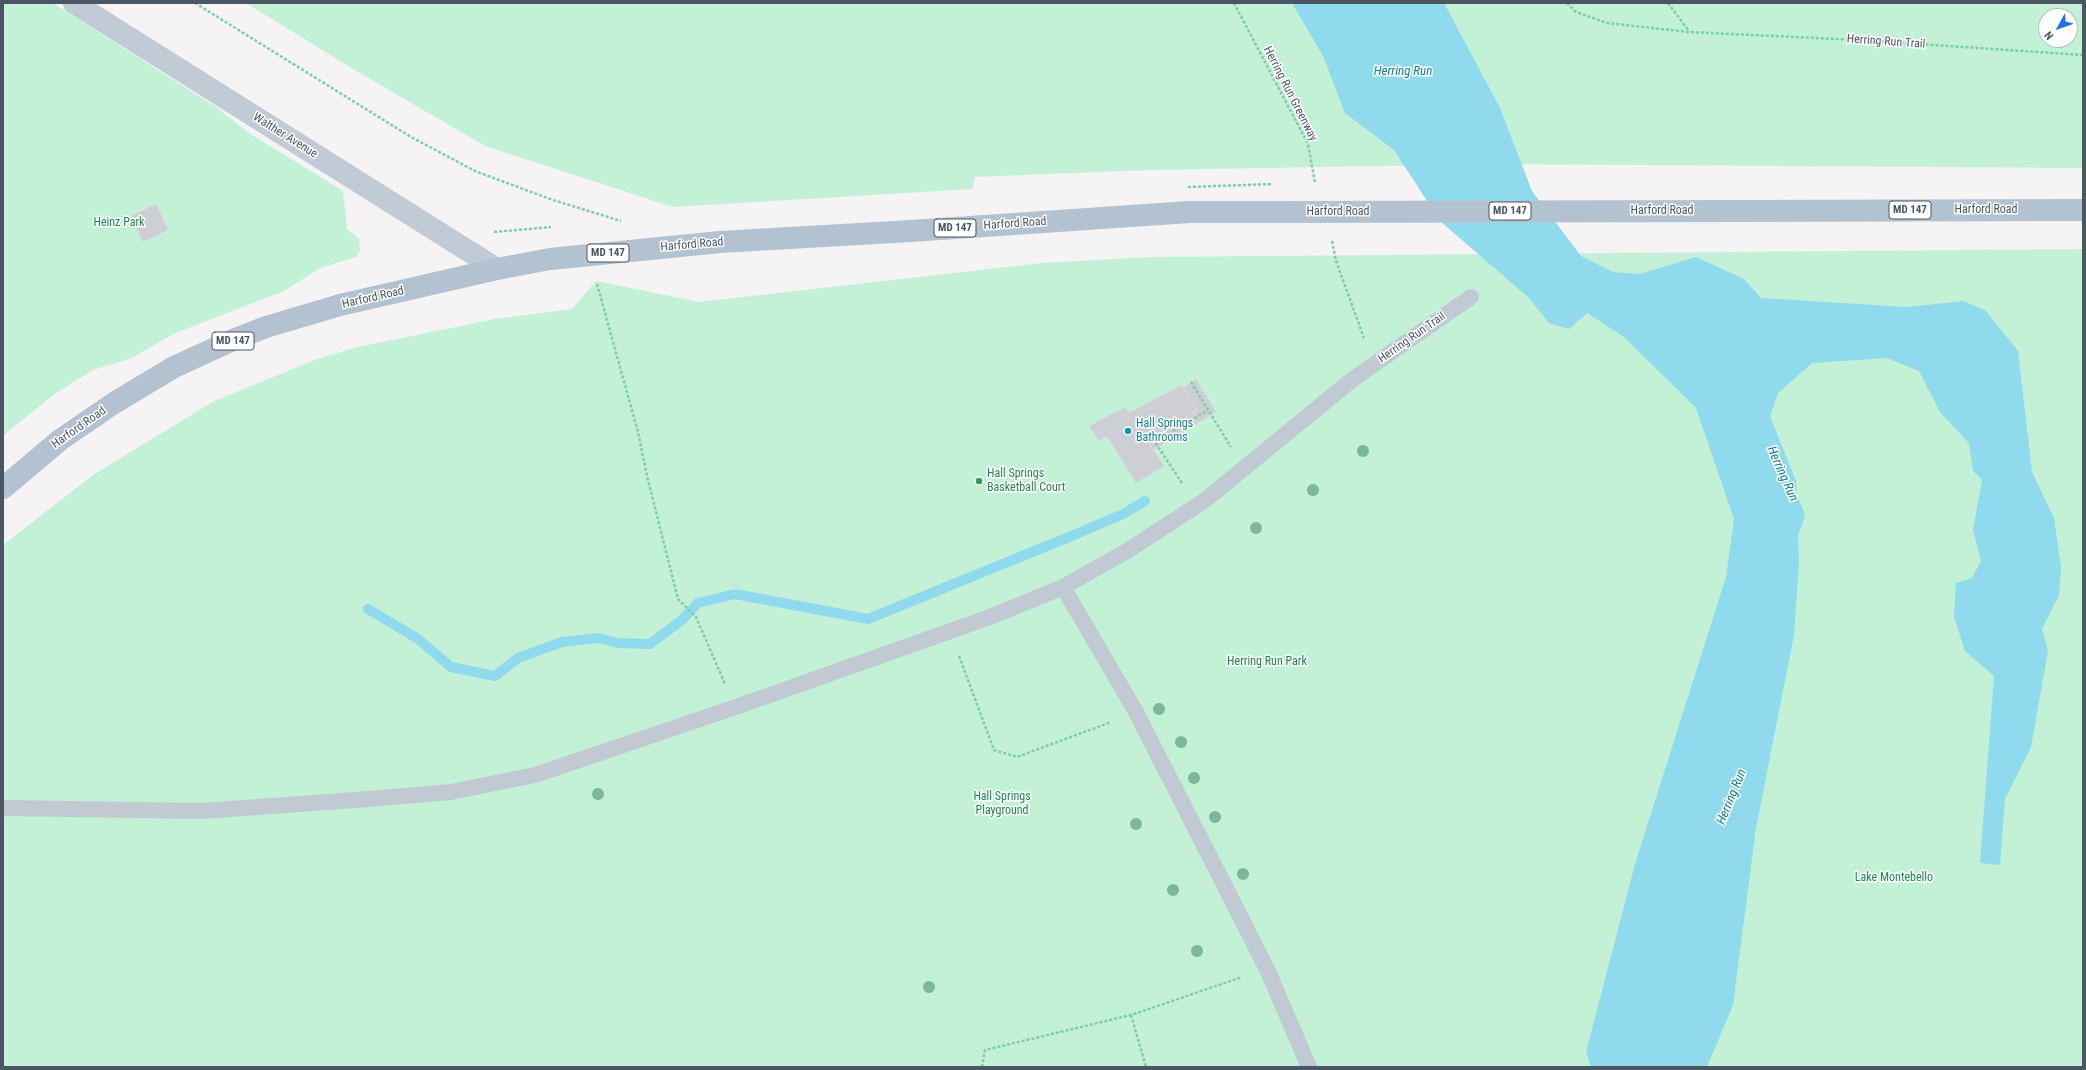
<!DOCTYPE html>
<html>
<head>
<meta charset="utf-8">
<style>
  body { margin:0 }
  #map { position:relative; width:2086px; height:1070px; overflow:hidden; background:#f5f3f3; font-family:"Roboto Condensed",sans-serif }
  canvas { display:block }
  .frame { position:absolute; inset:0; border:4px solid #4a5661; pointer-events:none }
  .north { position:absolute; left:2038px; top:8px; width:40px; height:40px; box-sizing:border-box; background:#fff; border:1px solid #b7bbc0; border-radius:50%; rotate:230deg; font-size:11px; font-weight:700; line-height:16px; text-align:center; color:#4a5661 }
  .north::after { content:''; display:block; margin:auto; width:14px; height:18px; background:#1a73e8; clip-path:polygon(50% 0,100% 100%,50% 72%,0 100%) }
</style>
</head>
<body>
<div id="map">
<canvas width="2086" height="1070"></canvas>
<div class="frame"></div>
<div class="north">N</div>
</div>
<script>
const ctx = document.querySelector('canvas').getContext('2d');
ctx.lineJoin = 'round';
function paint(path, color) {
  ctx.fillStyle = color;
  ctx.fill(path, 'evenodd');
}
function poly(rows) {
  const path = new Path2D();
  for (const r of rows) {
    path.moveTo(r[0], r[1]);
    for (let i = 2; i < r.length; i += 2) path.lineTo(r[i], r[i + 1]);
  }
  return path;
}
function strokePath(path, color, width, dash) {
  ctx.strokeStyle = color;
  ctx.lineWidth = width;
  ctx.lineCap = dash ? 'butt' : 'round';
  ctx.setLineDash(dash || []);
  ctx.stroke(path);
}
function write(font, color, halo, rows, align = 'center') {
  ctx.font = font + ' "Roboto Condensed",sans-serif';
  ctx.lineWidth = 3;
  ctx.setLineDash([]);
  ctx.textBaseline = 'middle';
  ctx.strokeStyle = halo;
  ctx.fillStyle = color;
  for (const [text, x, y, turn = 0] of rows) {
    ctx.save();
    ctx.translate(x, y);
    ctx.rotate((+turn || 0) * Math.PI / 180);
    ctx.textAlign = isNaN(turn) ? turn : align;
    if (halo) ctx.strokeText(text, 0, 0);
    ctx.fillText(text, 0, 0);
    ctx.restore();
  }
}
const green = poly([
  [3,3,53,3,216,107,249,133,343,191,347,229,359,239,360,251,356,257,320,268,284,291,173,334,132,358,93,370,53,395,3,436],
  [246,3,2083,3,2083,168,1495,164,1149,170,975,177,972,189,673,207,485,146,353,69],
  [2046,16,2070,16,2070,40,2046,40],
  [2083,249,2083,1067,3,1067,3,545,93,475,214,401,315,360,353,348,495,319,572,309,596,281,699,302,1042,263,1151,257]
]);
const water = poly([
  [1292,3,1444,3,1500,108,1532,191,1581,256,1613,272,1640,274,1696,257,1744,279,1761,298,1907,307,1964,301,1986,311,2018,351,2032,472,2054,518,2061,567,2059,595,2042,629,2048,651,2031,747,2005,799,2000,865,1980,863,1994,676,1965,651,1954,617,1956,583,1972,578,1981,561,1973,530,1982,480,1973,471,1969,443,1940,412,1919,371,1887,358,1812,363,1778,393,1770,416,1796,481,1799,563,1794,635,1756,828,1733,1005,1707,1067,1591,1067,1586,1052,1635,864,1726,577,1734,519,1696,408,1624,337,1587,313,1569,329,1549,323,1529,298,1440,221,1394,150,1345,113,1323,56]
]);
const stream = poly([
  [1792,497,1800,515,1793,535],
  [368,609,418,639,451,667,495,676,518,658,562,642,598,638,618,643,650,644,682,620,698,603,735,594,868,619,1069,537,1123,514,1145,501]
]);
const building = poly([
  [156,204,168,230,143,242,131,216,156,204],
  [1196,379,1216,412,1153,450,1148,442,1197,410,1183,388,1196,379],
  [1182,385,1197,410,1148,442,1164,466,1136,483,1107,436,1099,441,1089,426,1125,407,1129,413,1182,385]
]);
const path = poly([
  [195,3,411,137,475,171,550,199,621,221],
  [1234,3,1308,144,1315,183],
  [1567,3,1576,12,1607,23,1689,32,1858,40,2083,55],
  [1668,3,1689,31],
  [494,232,551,227],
  [1332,241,1336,261,1364,338],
  [597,284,638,432,647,476,678,599,696,617,725,684],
  [1191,382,1231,447],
  [1182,483,1155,442,1208,410],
  [959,656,994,750,1017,757,1111,722],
  [1131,1015,1146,1067],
  [982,1067,985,1050,1131,1015,1242,977]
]);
const service = poly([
  [1063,587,1136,712,1267,969,1309,1067],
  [3,808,202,811,369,799,451,792,535,775,736,707,990,617,1063,587,1127,551,1204,501,1353,379,1471,297]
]);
const secondary = poly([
  [74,3,497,269]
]);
const primary = poly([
  [1737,211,2083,210],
  [3,488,60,440,114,403,174,367,233,340,266,327,340,305,497,269,550,259,720,242,911,231,1190,212,1283,212]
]);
const pathBridge = poly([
  [1188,187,1273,184]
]);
const primaryBridge = poly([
  [1283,212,1737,211]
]);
const trees = [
  [1363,451],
  [1313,490],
  [1256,528],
  [1159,709],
  [1181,742],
  [1194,778],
  [598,794],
  [1215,817],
  [1136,824],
  [1243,874],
  [1173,890],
  [1197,951],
  [929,987]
];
const markers = [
  [1128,431,4,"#0f9aa8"],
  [979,481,4,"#2e9e5b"]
];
const shields = [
  [1910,210,42],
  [1510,211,42],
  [955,228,42],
  [608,253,42],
  [233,341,42]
];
const shieldNames = [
  ["MD 147",1910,210],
  ["MD 147",1510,211],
  ["MD 147",955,228],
  ["MD 147",608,253],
  ["MD 147",233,341]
];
const streetNames = [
  ["Herring Run Trail",1886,42,4],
  ["Herring Run Greenway",1290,94,63],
  ["Walther Avenue",285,136,32],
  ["Harford Road",1986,210],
  ["Harford Road",1662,211],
  ["Harford Road",1338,212],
  ["Harford Road",1015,224,-4],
  ["Harford Road",692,245,-5],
  ["Harford Road",373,298,-13],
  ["Herring Run Trail",1412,338,-35],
  ["Harford Road",79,428,-35]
];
const parkNames = [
  ["Heinz Park",119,223],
  ["Herring Run Park",1267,662],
  ["Hall Springs",1002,797],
  ["Playground",1002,811],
  ["Lake Montebello",1894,878]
];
const cultureNames = [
  ["Hall Springs",1136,424],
  ["Bathrooms",1136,438]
];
const leisureNames = [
  ["Hall Springs",987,474],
  ["Basketball Court",987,488]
];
const waterNames = [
  ["Herring Run",1403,72],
  ["Herring Run",1782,474,66],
  ["Herring Run",1732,797,-68]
];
paint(green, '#c3f1d5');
paint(water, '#90daee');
strokePath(stream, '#90daee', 10);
paint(building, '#cdcfd5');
strokePath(building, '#d7d9de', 1);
strokePath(path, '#7ad0a6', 2.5, [3, 2]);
strokePath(service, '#c1cad2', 16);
strokePath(secondary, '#c1cbd6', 22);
strokePath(primary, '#b3c2d1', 22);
strokePath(pathBridge, '#7ad0a6', 2.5, [3, 2]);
strokePath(primaryBridge, '#b3c2d1', 22);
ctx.fillStyle = '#7bb799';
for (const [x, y] of trees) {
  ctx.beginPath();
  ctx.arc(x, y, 6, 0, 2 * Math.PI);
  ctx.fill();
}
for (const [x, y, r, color] of markers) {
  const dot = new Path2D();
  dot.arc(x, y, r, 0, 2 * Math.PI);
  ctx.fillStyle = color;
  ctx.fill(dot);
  strokePath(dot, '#fff', 1.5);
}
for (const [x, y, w] of shields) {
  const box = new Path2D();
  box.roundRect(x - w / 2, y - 9, w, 18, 3);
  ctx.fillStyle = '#fff';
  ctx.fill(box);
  strokePath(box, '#4a5661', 1);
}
write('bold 11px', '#4a5661', null, shieldNames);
write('12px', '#4a5661', '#fff', streetNames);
write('12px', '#17864f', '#fff', parkNames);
write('12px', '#0d838f', '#fff', cultureNames, 'left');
write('12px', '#27864d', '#fff', leisureNames, 'left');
write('italic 13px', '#0c7c9b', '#fff', waterNames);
</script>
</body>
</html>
